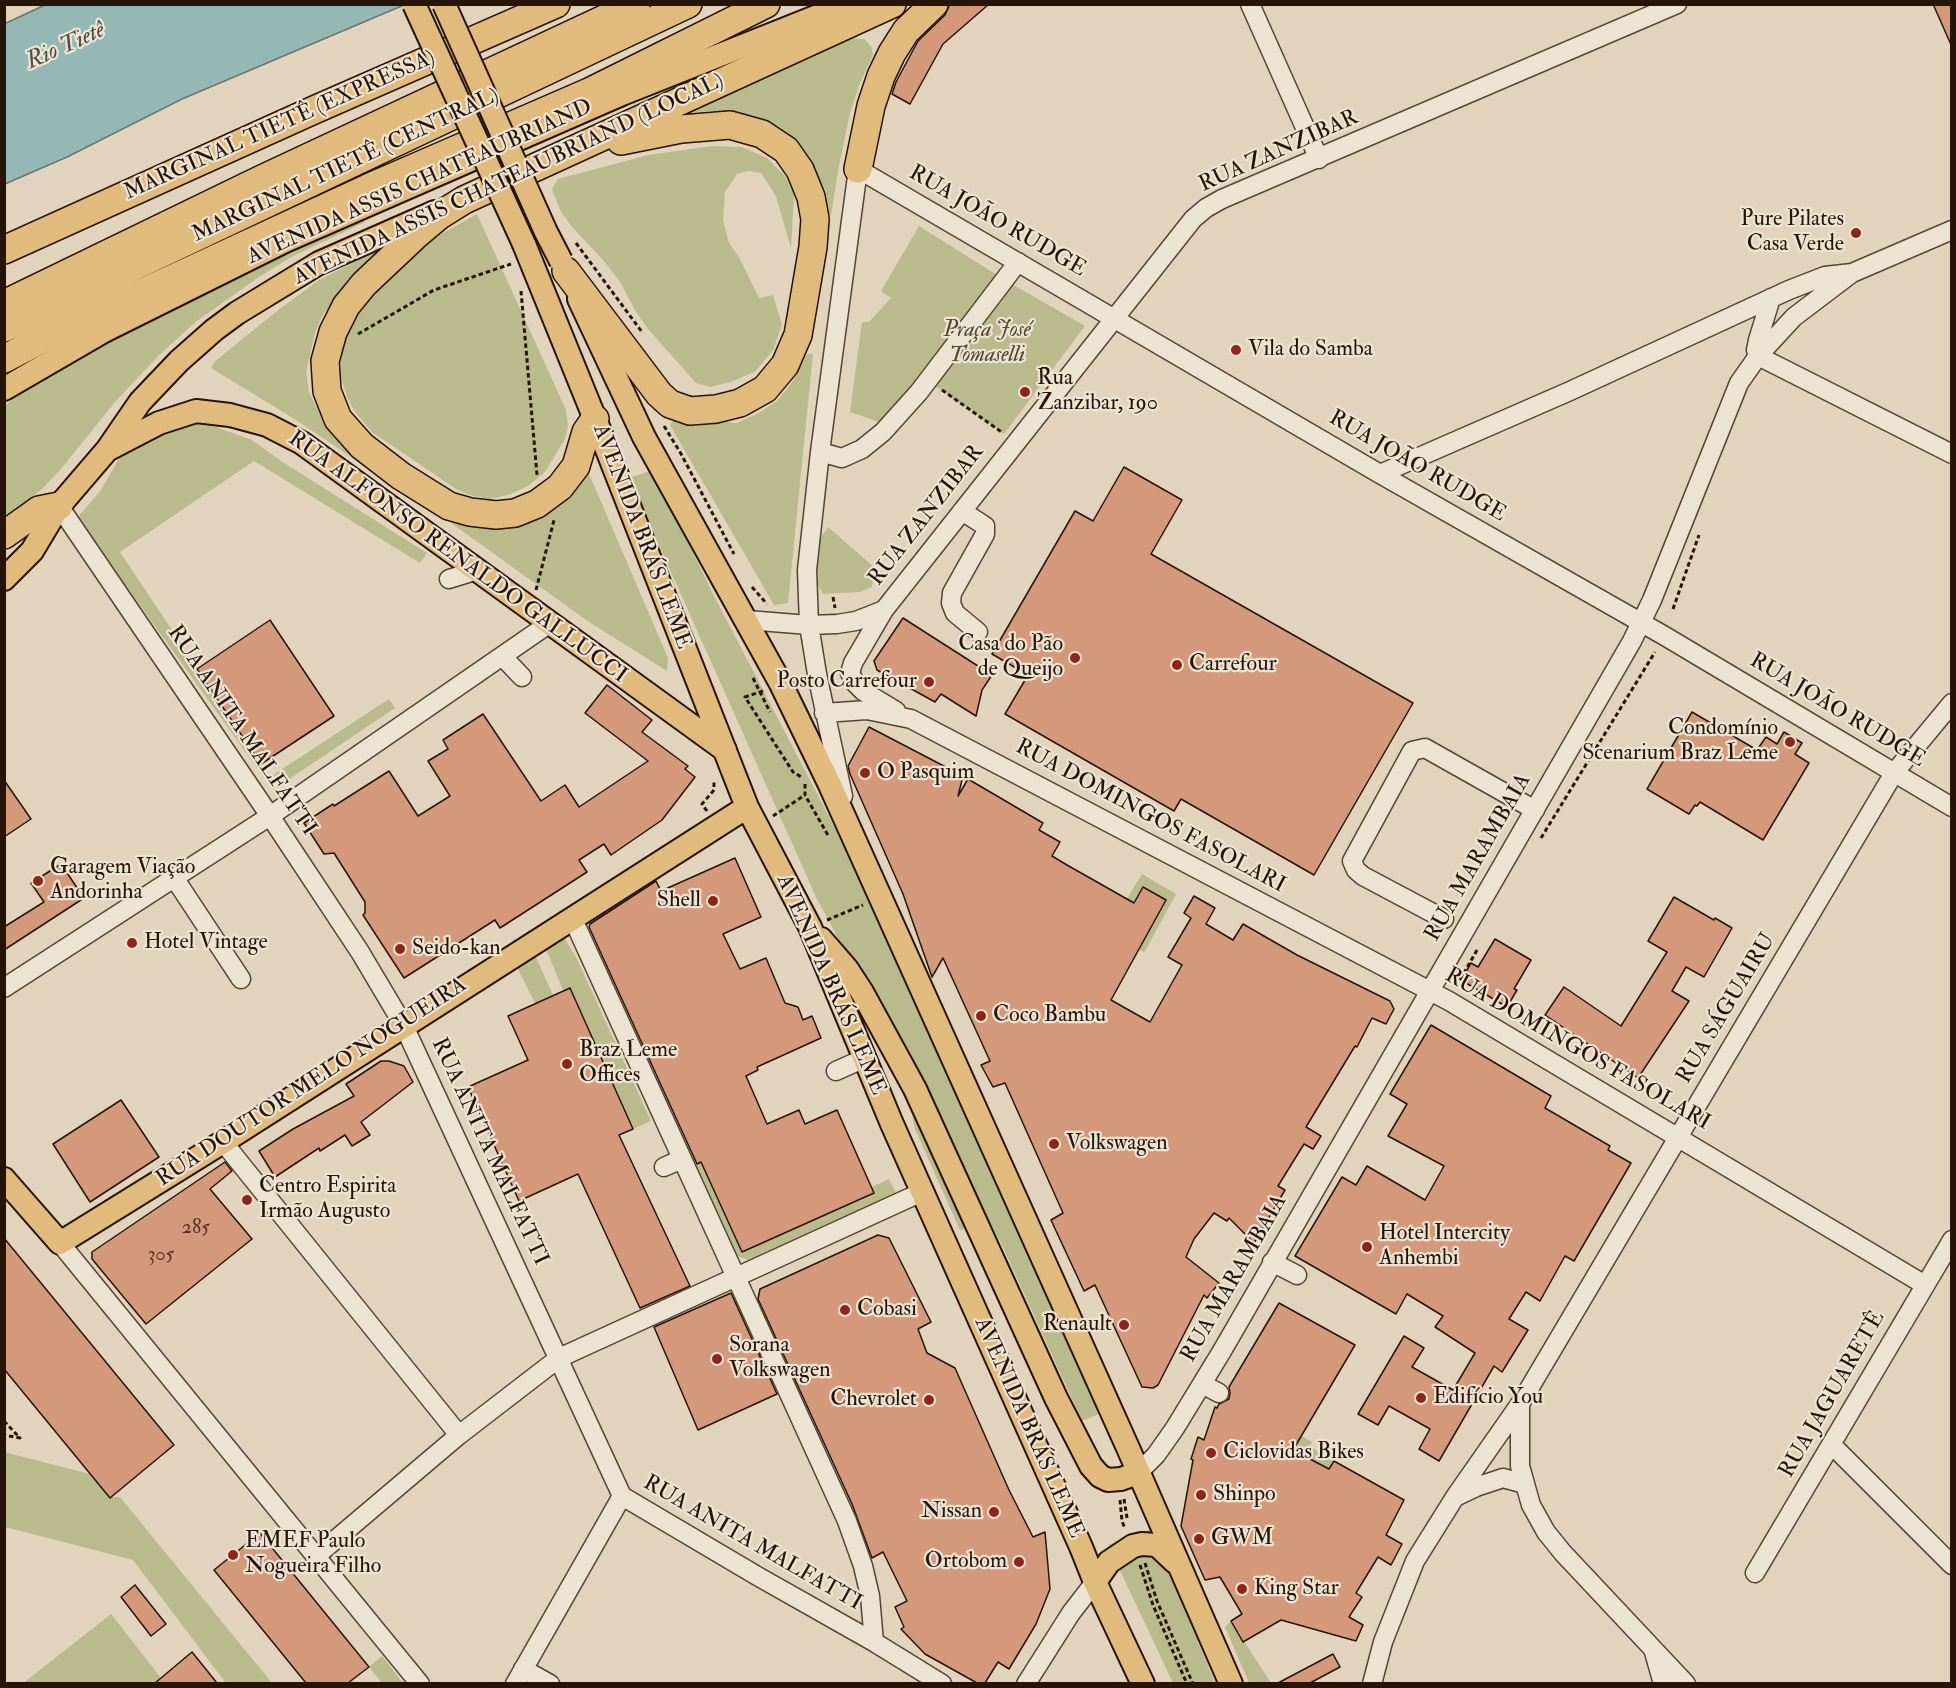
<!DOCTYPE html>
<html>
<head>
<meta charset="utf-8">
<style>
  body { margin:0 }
  #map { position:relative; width:1956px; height:1688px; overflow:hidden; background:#e2d4bc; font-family:"IM FELL Double Pica",serif }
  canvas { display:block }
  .frame { position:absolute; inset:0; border:6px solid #261408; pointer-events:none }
</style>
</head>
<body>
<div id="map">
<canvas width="1956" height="1688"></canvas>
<div class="frame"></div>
</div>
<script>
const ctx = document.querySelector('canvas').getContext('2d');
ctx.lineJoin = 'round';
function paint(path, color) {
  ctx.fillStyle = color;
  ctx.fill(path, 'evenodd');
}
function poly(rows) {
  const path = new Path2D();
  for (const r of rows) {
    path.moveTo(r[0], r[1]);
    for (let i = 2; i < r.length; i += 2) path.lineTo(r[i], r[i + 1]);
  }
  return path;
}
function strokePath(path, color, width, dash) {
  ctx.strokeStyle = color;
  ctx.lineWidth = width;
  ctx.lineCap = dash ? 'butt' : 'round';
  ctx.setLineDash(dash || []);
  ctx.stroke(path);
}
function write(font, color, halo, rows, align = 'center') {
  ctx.font = font + ' "IM FELL Double Pica",serif';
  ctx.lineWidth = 4.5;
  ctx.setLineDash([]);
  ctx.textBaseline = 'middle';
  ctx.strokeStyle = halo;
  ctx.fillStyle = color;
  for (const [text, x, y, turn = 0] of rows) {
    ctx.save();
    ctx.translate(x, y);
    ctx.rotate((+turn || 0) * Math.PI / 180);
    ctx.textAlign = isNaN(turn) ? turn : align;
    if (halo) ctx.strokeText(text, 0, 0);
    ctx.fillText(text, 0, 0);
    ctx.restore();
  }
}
const green = poly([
  [850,38,864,39,871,46,873,55,860,83,850,113,839,166,831,215,827,212,826,192,814,169,801,147,782,131,750,115,710,111,676,114],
  [711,146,742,147,767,158,785,176,794,195,791,248,776,196,761,173,749,171,737,174,725,192,723,220,729,243,740,259,759,298,773,295,782,325,773,350,756,371,731,382,710,387,696,383,648,329,636,312,620,282,603,260,572,227,560,210,552,189,558,179,648,155],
  [360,214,365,222,293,256,259,277,197,321,159,355,115,402,61,469,42,489,24,504,5,516,5,406,13,398,43,375,87,351],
  [477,214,566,410,568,427,565,439,545,472,528,486,511,494,490,499,469,495,456,489,372,432,355,412,347,397,342,380,339,356,356,308,416,253,443,233],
  [919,226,1005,280,1085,326,1004,434,921,376,879,422,850,412,862,322,869,322,891,298,881,291],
  [383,248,323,314,315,333,306,372,309,392,318,410,339,442,363,461,360,463,296,420,211,368,214,362,277,311,319,280],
  [807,354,813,354,788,603,774,605,670,425,676,417,736,423,757,414,777,401,793,381],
  [187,423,216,427,252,440,281,461,427,553,420,563,254,461,120,552,270,777,389,699,395,708,273,790,77,518,101,490,124,450],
  [587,469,668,658,667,671,589,622,451,523,502,529,529,523,551,511,574,486],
  [653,470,711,590,837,832,1099,1414,1082,1421,1001,1243,915,1082,972,1227,960,1230,915,1129,906,1083,911,1075,816,897,629,478],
  [828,527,875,568,872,587,860,592,823,594,816,582,818,542],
  [1142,874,1176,894,1144,953,1139,949,1166,900,1143,888,1134,903,1127,899],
  [565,939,577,959,651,1121,633,1129,570,988,563,990,544,944],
  [533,951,553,995,535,1003,516,965],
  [701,1162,739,1247,889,1179,896,1193,748,1260,737,1256,695,1164],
  [1295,1432,1312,1442,1310,1446,1334,1461,1329,1469,1286,1447],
  [4,1452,90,1474,110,1497,120,1497,272,1683,226,1683,133,1560,5,1527],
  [1151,1529,1215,1683,1173,1683,1108,1545],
  [111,1614,165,1683,22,1684],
  [1231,1621,1271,1683,1249,1683,1225,1627],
  [382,1656,403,1683,382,1683,369,1667]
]);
const water = poly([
  [47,4,404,5,182,99,67,157,5,184,4,24,47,4]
]);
const building = poly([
  [950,4,989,4,943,44,910,104,892,94,896,82,918,41,945,15,950,4],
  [1933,4,1952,4,1952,47,1933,4],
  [1124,467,1182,500,1151,554,1413,703,1314,875,1181,799,1174,811,1005,714,1028,675,992,654,1075,511,1093,521,1124,467],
  [903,618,992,675,982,690,976,716,941,694,935,702,877,670,874,661,903,618],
  [270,620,334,716,261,764,197,669,270,620],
  [607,685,652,720,642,732,688,766,685,769,695,777,662,820,611,855,604,844,579,860,587,872,500,928,495,920,404,978,363,915,365,913,365,902,334,853,324,854,304,823,333,804,334,806,389,771,418,816,450,796,428,761,448,749,443,740,483,714,541,801,565,785,579,807,648,761,585,713,607,685],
  [1692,712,1757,750,1766,737,1777,744,1784,732,1802,743,1795,754,1809,763,1763,840,1700,802,1697,806,1695,805,1689,814,1647,789,1692,712],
  [869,727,963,776,958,796,968,779,1043,823,1039,830,1060,842,1052,856,1067,865,1134,903,1143,887,1166,900,1111,1000,1150,1022,1182,965,1168,957,1191,918,1184,913,1194,896,1215,908,1206,924,1233,940,1243,924,1297,955,1390,1001,1394,1009,1386,1024,1372,1018,1357,1047,1355,1046,1306,1127,1321,1136,1313,1149,1304,1144,1278,1186,1285,1190,1254,1243,1229,1218,1227,1221,1214,1213,1194,1239,1186,1257,1219,1283,1207,1298,1204,1295,1158,1385,1153,1388,1142,1387,1095,1285,1084,1291,1051,1220,1063,1213,1005,1083,993,1087,981,1065,990,1061,943,958,932,977,903,894,850,774,848,766,869,727],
  [4,780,31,819,4,837,4,780],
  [735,858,761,917,723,934,740,969,766,958,785,1003,798,1007,803,1020,812,1016,821,1038,757,1067,758,1070,746,1076,767,1124,799,1110,805,1124,837,1110,874,1193,742,1252,701,1162,697,1164,589,927,590,924,656,881,661,891,735,858],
  [61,864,84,898,4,950,4,927,44,902,31,883,61,864],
  [1674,897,1714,920,1715,918,1732,928,1704,977,1686,967,1672,991,1689,1001,1638,1078,1545,1015,1564,987,1621,1026,1667,952,1648,941,1674,897],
  [1495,939,1531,960,1514,989,1517,990,1507,1007,1461,980,1471,963,1478,967,1495,939],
  [570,988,633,1129,619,1135,690,1286,640,1308,578,1174,519,1201,468,1087,528,1060,508,1016,570,988],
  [1431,1025,1551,1096,1545,1108,1610,1146,1608,1150,1631,1163,1574,1261,1565,1256,1540,1301,1526,1292,1509,1319,1528,1330,1502,1372,1494,1366,1439,1461,1419,1449,1430,1429,1389,1406,1378,1425,1358,1414,1404,1336,1424,1348,1412,1367,1453,1390,1475,1353,1435,1327,1443,1316,1407,1294,1396,1314,1295,1256,1342,1177,1356,1185,1367,1166,1425,1200,1444,1166,1388,1136,1407,1104,1390,1094,1431,1025],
  [381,1061,389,1061,404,1066,413,1082,361,1122,370,1135,352,1146,345,1135,320,1151,319,1148,275,1177,259,1151,293,1129,354,1096,346,1084,381,1061],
  [121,1100,159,1157,90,1202,53,1144,121,1100],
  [225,1162,232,1171,210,1189,252,1239,146,1324,92,1259,92,1252,225,1162],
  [878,1235,889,1238,931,1322,918,1329,927,1353,955,1368,1009,1490,1033,1537,1045,1532,1050,1589,1036,1624,1009,1669,998,1662,985,1683,977,1683,925,1654,901,1629,904,1627,895,1607,907,1601,883,1552,872,1558,852,1504,758,1299,760,1289,878,1235],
  [4,1238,174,1445,110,1498,4,1369,4,1238],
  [731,1293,777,1394,698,1430,654,1327,731,1293],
  [1279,1303,1355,1345,1293,1450,1329,1469,1334,1461,1404,1500,1386,1535,1402,1544,1391,1565,1378,1557,1356,1593,1362,1597,1349,1617,1363,1625,1356,1641,1281,1620,1243,1642,1231,1621,1242,1614,1220,1577,1205,1580,1181,1526,1193,1460,1191,1459,1198,1437,1204,1440,1215,1407,1217,1408,1219,1404,1229,1399,1230,1393,1229,1387,1279,1303],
  [260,1533,369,1667,348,1683,306,1683,214,1570,260,1533],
  [135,1585,166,1624,151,1636,121,1597,135,1585],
  [192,1652,217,1683,155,1683,192,1652],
  [1333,1654,1340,1667,1310,1683,1278,1683,1333,1654]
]);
const path = poly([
  [576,243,642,332],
  [521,291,537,475],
  [358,334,434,290,511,264],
  [942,390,1003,433],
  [664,426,680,452,734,554],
  [752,587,767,604],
  [536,590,554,520],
  [833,597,835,608],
  [1673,609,1699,535],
  [753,678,770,712],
  [763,691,745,697,793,772,803,778],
  [805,784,805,795,829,837],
  [707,811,702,804,714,790,714,781],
  [773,816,805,795],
  [1541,838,1655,652],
  [827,920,863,905],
  [1460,980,1477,950],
  [4,1421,20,1438,4,1435],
  [1124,1499,1127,1518],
  [1120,1500,1122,1521,1125,1529],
  [1145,1563,1157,1601,1193,1684],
  [1140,1565,1153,1605,1187,1684]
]);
const minor = poly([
  [1250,4,1319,159],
  [1758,356,1952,454],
  [1758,356,1756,350,1758,340,1771,298],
  [820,452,842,458,862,449,883,432,919,392,1018,262],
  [1380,474,1570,391,1789,290,1825,276,1852,273,1952,230],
  [59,506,270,816,360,952,404,1026,622,1496,759,1577,874,1642,942,1684],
  [962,511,985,526,985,534,952,593,951,603,955,613,978,632],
  [449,579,478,570],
  [747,620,809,625,837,624,856,621,884,610],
  [502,656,522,677],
  [896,711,863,691,855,683,850,673,853,663,884,610,1193,219,1206,208,1222,199,1677,4],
  [824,713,867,710,911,719,1449,1001,1925,1285],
  [843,796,817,674,809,625,807,570,820,452,858,169,1380,474,1663,635,1952,807],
  [175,879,241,979],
  [572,917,847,1521,863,1566,870,1596,874,1642],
  [1444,919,1363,876,1356,870,1352,861,1412,751,1425,748,1535,810],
  [4,988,270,816,550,623],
  [836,1071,865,1058],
  [223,1142,459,1435],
  [664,1167,682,1159],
  [60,1243,420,1684],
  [1272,1262,1297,1275],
  [1202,1384,1219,1393],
  [1520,1404,1520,1466,1531,1505,1546,1532,1563,1553,1686,1684],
  [1832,1445,1952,1565],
  [1138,1473,1156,1455,1175,1428,1222,1351,1632,641,1652,600,1739,383,1758,356,1794,317,1852,273],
  [1455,1497,1520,1404,1894,773,1952,703],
  [315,1557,459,1435,559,1358,922,1192],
  [1755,1573,1952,1240],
  [1654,1652,1663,1684],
  [523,1669,550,1684],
  [515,1684,622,1496],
  [1026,1684,1071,1613,1095,1582],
  [1372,1684,1383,1642,1415,1561,1455,1497,1476,1487,1503,1478,1525,1484]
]);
const major = poly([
  [524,244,595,419,747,807,810,927,892,1124,1081,1547,1095,1582,1143,1684],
  [579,299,644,437,781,684,829,783,1128,1448,1231,1684],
  [4,389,104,331,285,241,622,94,848,4],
  [107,450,159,423,196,411,230,415,267,425,302,443,725,750],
  [4,579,32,551,59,506,107,450,140,402,179,361,214,330,237,313,319,263,435,212],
  [821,939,847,969,862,992,915,1089,1056,1398,1091,1466,1100,1476,1108,1480,1121,1479,1138,1473],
  [4,1179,60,1243,223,1142,747,807],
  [1095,1582,1109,1562,1133,1546,1142,1544,1157,1545,1175,1562]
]);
const highway = poly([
  [858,169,871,106,881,76,892,53,906,31,934,4],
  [4,250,314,110,556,4],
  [566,271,659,394,670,404,690,411,716,409,740,403,765,389,785,365,798,335,813,247,815,219,811,197,800,170,786,150,762,134,730,125,681,129,621,141],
  [4,304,262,179,636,4],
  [4,328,688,4],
  [4,359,44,338,370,187,589,92,766,4],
  [595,419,586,432,576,466,560,487,537,504,515,513,496,515,470,512,449,506,401,476,362,446,338,419,327,391,325,361,333,332,346,306,364,284,416,235,440,215,464,200,892,4],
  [4,535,39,510,59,506]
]);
const majorBridge = poly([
  [414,4,524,244],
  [444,4,546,232,561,261]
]);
const markers = [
  [1856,233,6,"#8f2418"],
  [1236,350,6,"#8f2418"],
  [1025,392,6,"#8f2418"],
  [1075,658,6,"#8f2418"],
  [1177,665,6,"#8f2418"],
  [929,682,6,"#8f2418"],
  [1790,742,6,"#8f2418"],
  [865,773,6,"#8f2418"],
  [38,881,6,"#8f2418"],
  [713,901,6,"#8f2418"],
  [132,943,6,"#8f2418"],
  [400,949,6,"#8f2418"],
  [981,1016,6,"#8f2418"],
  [567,1064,6,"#8f2418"],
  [1054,1144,6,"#8f2418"],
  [247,1200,6,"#8f2418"],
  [1367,1247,6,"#8f2418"],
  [845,1310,6,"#8f2418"],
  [1124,1325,6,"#8f2418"],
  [717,1359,6,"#8f2418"],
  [1421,1398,6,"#8f2418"],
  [929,1400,6,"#8f2418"],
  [1211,1453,6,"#8f2418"],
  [1201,1495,6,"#8f2418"],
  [994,1512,6,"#8f2418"],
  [1199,1539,6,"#8f2418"],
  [233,1555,6,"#8f2418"],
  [1019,1562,6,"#8f2418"],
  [1242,1589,6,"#8f2418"]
];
const numberNames = [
  ["285",196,1229],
  ["305",161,1256]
];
const streetNames = [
  ["MARGINAL TIETÊ (EXPRESSA)",280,126,-24],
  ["RUA ZANZIBAR",1279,152,-24],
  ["MARGINAL TIETÊ (CENTRAL)",346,166,-25],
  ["AVENIDA ASSIS CHATEAUBRIAND (LOCAL)",509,180,-25],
  ["AVENIDA ASSIS CHATEAUBRIAND",420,183,-24],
  ["RUA JOÃO RUDGE",997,222,30],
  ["RUA JOÃO RUDGE",1417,467,30],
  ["RUA ZANZIBAR",927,516,-52],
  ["AVENIDA BRÁS LEME",641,537,69],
  ["RUA ALFONSO RENALDO GALLUCCI",457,558,36],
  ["RUA JOÃO RUDGE",1837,711,31],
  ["RUA ANITA MALFATTI",241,731,56],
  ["RUA DOMINGOS FASOLARI",1150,817,28],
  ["RUA MARAMBAIA",1479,858,-60],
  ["AVENIDA BRÁS LEME",830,985,66],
  ["RUA SÁGUAIRU",1727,1009,-59],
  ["RUA DOMINGOS FASOLARI",1577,1050,30],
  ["RUA DOUTOR MELO NOGUEIRA",312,1083,-33],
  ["RUA ANITA MALFATTI",489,1152,65],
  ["RUA MARAMBAIA",1235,1279,-60],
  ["RUA JAGUARETÊ",1833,1395,-60],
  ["AVENIDA BRÁS LEME",1028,1428,66],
  ["RUA ANITA MALFATTI",752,1544,30]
];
const poiNames = [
  ["Pure Pilates",1844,220,"right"],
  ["Casa Verde",1844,245,"right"],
  ["Vila do Samba",1248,350],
  ["Rua",1037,379],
  ["Zanzibar, 190",1037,404],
  ["Casa do Pão",1063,645,"right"],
  ["de Queijo",1063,670,"right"],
  ["Carrefour",1189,665],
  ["Posto Carrefour",917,682,"right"],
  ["Condomínio",1778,729,"right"],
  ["Scenarium Braz Leme",1778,754,"right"],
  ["O Pasquim",877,773],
  ["Garagem Viação",50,868],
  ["Andorinha",50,893],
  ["Shell",701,901,"right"],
  ["Hotel Vintage",144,943],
  ["Seido-kan",412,949],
  ["Coco Bambu",993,1016],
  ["Braz Leme",579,1051],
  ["Offices",579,1076],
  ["Volkswagen",1066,1144],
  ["Centro Espirita",259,1187],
  ["Irmão Augusto",259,1212],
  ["Hotel Intercity",1379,1234],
  ["Anhembi",1379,1259],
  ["Cobasi",857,1310],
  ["Renault",1112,1325,"right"],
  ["Sorana",729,1346],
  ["Volkswagen",729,1371],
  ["Edifício You",1433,1398],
  ["Chevrolet",917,1400,"right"],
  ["Ciclovidas Bikes",1223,1453],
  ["Shinpo",1213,1495],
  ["Nissan",982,1512,"right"],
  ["GWM",1211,1539],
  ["EMEF Paulo",245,1542],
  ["Nogueira Filho",245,1567],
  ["Ortobom",1007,1562,"right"],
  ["King Star",1254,1589]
];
const parkNames = [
  ["Praça José",987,331],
  ["Tomaselli",987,356]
];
const waterNames = [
  ["Rio Tietê",66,47,-24]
];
paint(green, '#b9bb8c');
paint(water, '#95b8b4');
strokePath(water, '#69766f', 1.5);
paint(building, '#d4997a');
strokePath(building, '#261408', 1.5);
strokePath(minor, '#554435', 21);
strokePath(major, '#261408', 26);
strokePath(highway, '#261408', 30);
strokePath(path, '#261408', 3, [4.5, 3]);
strokePath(minor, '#ece3d3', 18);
strokePath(major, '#e1ba7e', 22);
strokePath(highway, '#e1ba7e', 27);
strokePath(majorBridge, '#261408', 26, []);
strokePath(majorBridge, '#e1ba7e', 22);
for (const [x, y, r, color] of markers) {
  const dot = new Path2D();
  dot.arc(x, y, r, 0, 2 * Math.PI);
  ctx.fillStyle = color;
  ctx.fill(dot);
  strokePath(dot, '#ece3d3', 2);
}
write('20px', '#523524', null, numberNames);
write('22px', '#261408', '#ece3d3', streetNames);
write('22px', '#261408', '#ece3d3', poiNames, 'left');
write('italic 22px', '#524630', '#ece3d3', parkNames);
write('italic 24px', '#4d4d44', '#ece3d3', waterNames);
</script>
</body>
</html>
